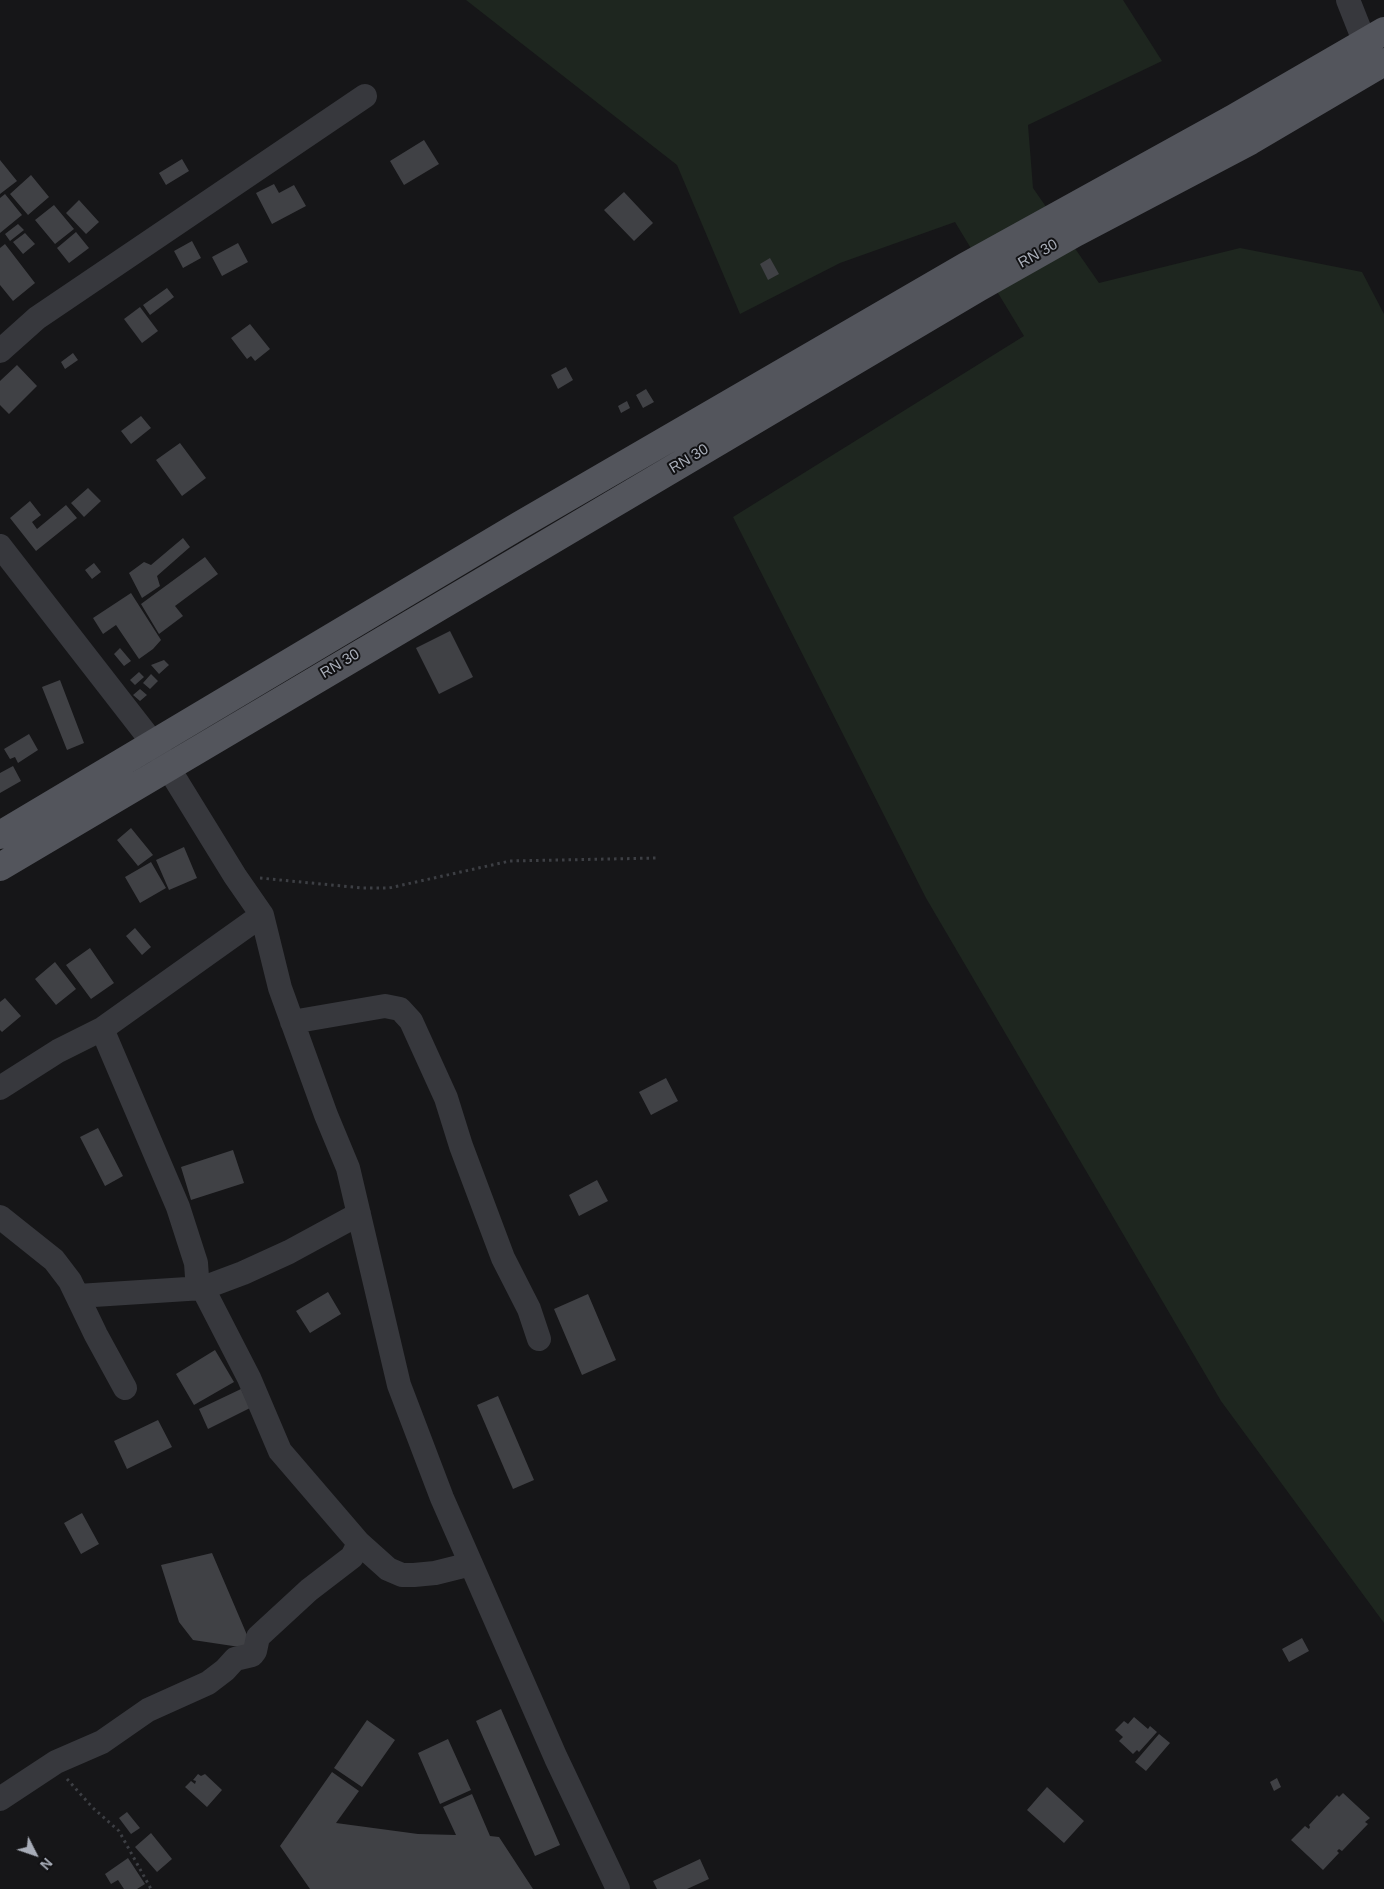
<!DOCTYPE html>
<html>
<head>
<meta charset="utf-8">
<style>
  body { margin:0 }
  #map { position:relative; width:1384px; height:1889px; overflow:hidden; background:#161618; font-family:Helvetica,sans-serif }
  canvas { display:block }
  .north { position:absolute; left:10px; top:1829px; width:50px; height:50px; -webkit-text-stroke:4px #111113; paint-order:stroke; rotate:131deg; font-size:14px; font-weight:700; line-height:20px; text-align:center; color:#a8adb8 }
  .north::after { content:''; display:block; margin:auto; width:18px; height:22px; background:#a8adb8; clip-path:polygon(50% 0,100% 100%,50% 72%,0 100%) }
</style>
</head>
<body>
<div id="map">
<canvas width="1384" height="1889"></canvas>
<div class="north">N</div>
</div>
<script>
const ctx = document.querySelector('canvas').getContext('2d');
ctx.lineJoin = 'round';
function paint(path, color) {
  ctx.fillStyle = color;
  ctx.fill(path, 'evenodd');
}
function poly(rows) {
  const path = new Path2D();
  for (const r of rows) {
    path.moveTo(r[0], r[1]);
    for (let i = 2; i < r.length; i += 2) path.lineTo(r[i], r[i + 1]);
  }
  return path;
}
function strokePath(path, color, width, dash) {
  ctx.strokeStyle = color;
  ctx.lineWidth = width;
  ctx.lineCap = dash ? 'butt' : 'round';
  ctx.setLineDash(dash || []);
  ctx.stroke(path);
}
function write(font, color, halo, rows, align = 'center') {
  ctx.font = font + ' Helvetica,sans-serif';
  ctx.lineWidth = 4;
  ctx.setLineDash([]);
  ctx.textBaseline = 'middle';
  ctx.strokeStyle = halo;
  ctx.fillStyle = color;
  for (const [text, x, y, turn = 0] of rows) {
    ctx.save();
    ctx.translate(x, y);
    ctx.rotate((+turn || 0) * Math.PI / 180);
    ctx.textAlign = isNaN(turn) ? turn : align;
    if (halo) ctx.strokeText(text, 0, 0);
    ctx.fillText(text, 0, 0);
    ctx.restore();
  }
}
const green = poly([
  [466,0,1123,0,1162,61,1028,125,1033,188,1099,283,1240,248,1362,272,1384,314,1384,1623,1221,1401,926,898,733,517,1024,336,955,222,840,263,740,314,677,165]
]);
const building = poly([
  [424,140,439,164,404,185,390,161],
  [182,159,189,171,166,185,159,173],
  [0,160,17,181,0,194],
  [31,175,49,197,28,215,10,194],
  [274,184,279,193,294,185,306,206,272,224,256,193],
  [624,192,653,223,634,241,604,210],
  [5,194,22,215,0,233,0,198],
  [79,200,99,222,86,234,66,213],
  [54,205,74,229,55,244,35,220],
  [18,224,24,230,10,241,5,234],
  [76,232,89,248,69,263,57,248],
  [25,233,35,244,23,254,13,242],
  [192,241,201,258,183,268,174,251],
  [238,243,248,262,222,276,212,257],
  [5,244,35,283,13,301,0,285,0,248],
  [770,258,779,274,768,280,760,264],
  [167,288,174,297,150,315,143,305],
  [140,307,158,331,142,343,124,319],
  [250,324,270,349,255,361,251,356,247,359,231,338],
  [73,353,78,360,65,369,61,362],
  [17,365,37,386,9,414,0,405,0,381],
  [566,367,573,380,558,389,551,375],
  [646,389,654,402,643,408,636,395],
  [627,401,630,408,621,413,618,406],
  [141,416,151,428,131,444,121,431],
  [180,443,206,478,182,496,156,460],
  [88,488,101,501,84,517,71,503],
  [30,501,41,515,32,522,37,529,66,505,77,518,36,551,10,518],
  [183,538,190,547,157,576,160,586,142,598,129,573,144,562,151,565],
  [205,557,218,574,175,606,183,616,159,634,141,604],
  [94,563,101,572,92,579,85,570],
  [131,593,161,640,153,649,139,659,116,625,103,634,93,618],
  [450,631,473,677,439,694,416,648],
  [120,648,131,661,124,666,114,654],
  [164,660,169,665,159,674,151,665],
  [139,672,144,677,135,685,130,680],
  [151,674,158,681,150,689,143,683],
  [60,680,84,743,67,750,42,687],
  [140,689,147,695,140,701,133,695],
  [29,734,38,750,18,763,15,757,10,759,4,749],
  [13,766,21,781,0,793,0,773],
  [131,828,153,855,138,866,117,840],
  [184,847,197,878,169,890,156,860],
  [151,862,166,888,140,903,125,877],
  [135,928,151,947,142,955,126,936],
  [90,948,114,983,91,999,66,965],
  [55,962,76,989,56,1005,35,979],
  [5,998,21,1016,2,1032,0,1030,0,1002],
  [666,1078,678,1101,651,1115,639,1092],
  [98,1128,123,1176,105,1186,80,1137],
  [233,1150,244,1183,191,1200,181,1167],
  [597,1180,608,1201,579,1216,569,1195],
  [328,1292,341,1314,310,1333,296,1311],
  [588,1294,616,1360,582,1375,554,1309],
  [215,1350,234,1382,194,1405,176,1374],
  [241,1389,250,1408,208,1429,199,1409],
  [498,1396,534,1480,513,1489,477,1405],
  [158,1420,172,1447,127,1469,114,1441],
  [82,1513,99,1544,81,1554,64,1523],
  [212,1553,253,1649,193,1640,179,1622,161,1565],
  [1302,1638,1309,1651,1289,1662,1282,1649],
  [501,1709,560,1845,535,1856,476,1721],
  [1134,1717,1148,1729,1150,1726,1157,1732,1139,1752,1137,1750,1133,1754,1119,1741,1123,1737,1115,1730,1124,1721,1128,1724],
  [367,1720,395,1740,362,1787,334,1768],
  [1159,1734,1170,1743,1146,1771,1135,1762],
  [448,1739,471,1790,440,1804,418,1753],
  [332,1772,359,1791,336,1823,418,1834,456,1835,443,1807,472,1794,490,1836,499,1837,533,1889,310,1889,280,1846],
  [198,1774,201,1776,205,1774,222,1790,207,1807,185,1787,191,1781,195,1784,196,1781,193,1780],
  [1277,1778,1281,1787,1274,1791,1270,1782],
  [1047,1787,1084,1821,1064,1843,1027,1810],
  [1343,1793,1370,1818,1365,1822,1368,1824,1342,1851,1339,1849,1337,1851,1339,1853,1323,1870,1291,1840,1305,1826,1309,1829,1310,1827,1309,1825,1337,1795,1339,1797],
  [127,1812,140,1828,131,1834,119,1818],
  [151,1833,172,1859,157,1872,135,1847],
  [128,1858,145,1884,137,1889,124,1889,118,1880,111,1884,105,1874],
  [700,1859,709,1879,687,1889,657,1889,653,1881]
]);
const path = poly([
  [260,878,363,888,389,888,510,861,658,858],
  [67,1779,93,1808,119,1831,151,1889]
]);
const minor = poly([
  [1348,0,1365,43],
  [0,351,37,318,365,96],
  [0,546,153,743,235,876,262,915,280,988,326,1115,348,1168,399,1385,442,1498,471,1564,556,1758,618,1889],
  [292,1022,385,1006,400,1009,411,1021,446,1098,461,1146,503,1258,529,1309,539,1339],
  [102,1029,178,1207,196,1263,197,1277,249,1378,280,1451,359,1543,388,1569,402,1575,414,1575,435,1573,471,1564],
  [0,1088,58,1051,102,1029,262,915],
  [0,1217,54,1260,70,1281,96,1335,125,1388],
  [78,1296,203,1288,243,1273,289,1252,359,1214],
  [0,1799,56,1762,102,1742,148,1710,208,1683,225,1670,235,1659,252,1655,255,1651,258,1637,309,1590,352,1557,359,1543]
]);
const major = poly([
  [0,835,520,525,966,266,1234,118,1384,31],
  [0,867,978,288,1075,233,1250,141,1384,62]
]);
const streetNames = [
  ["RN 30",1038,254,-29],
  ["RN 30",689,459,-31],
  ["RN 30",340,664,-31]
];
paint(green, '#1e261f');
paint(building, '#404145');
strokePath(path, '#3d3f44', 3, [2.5, 4]);
strokePath(minor, '#37383d', 24);
strokePath(major, '#53555c', 28);
write('15px', '#a8adb8', '#111113', streetNames);
</script>
</body>
</html>
